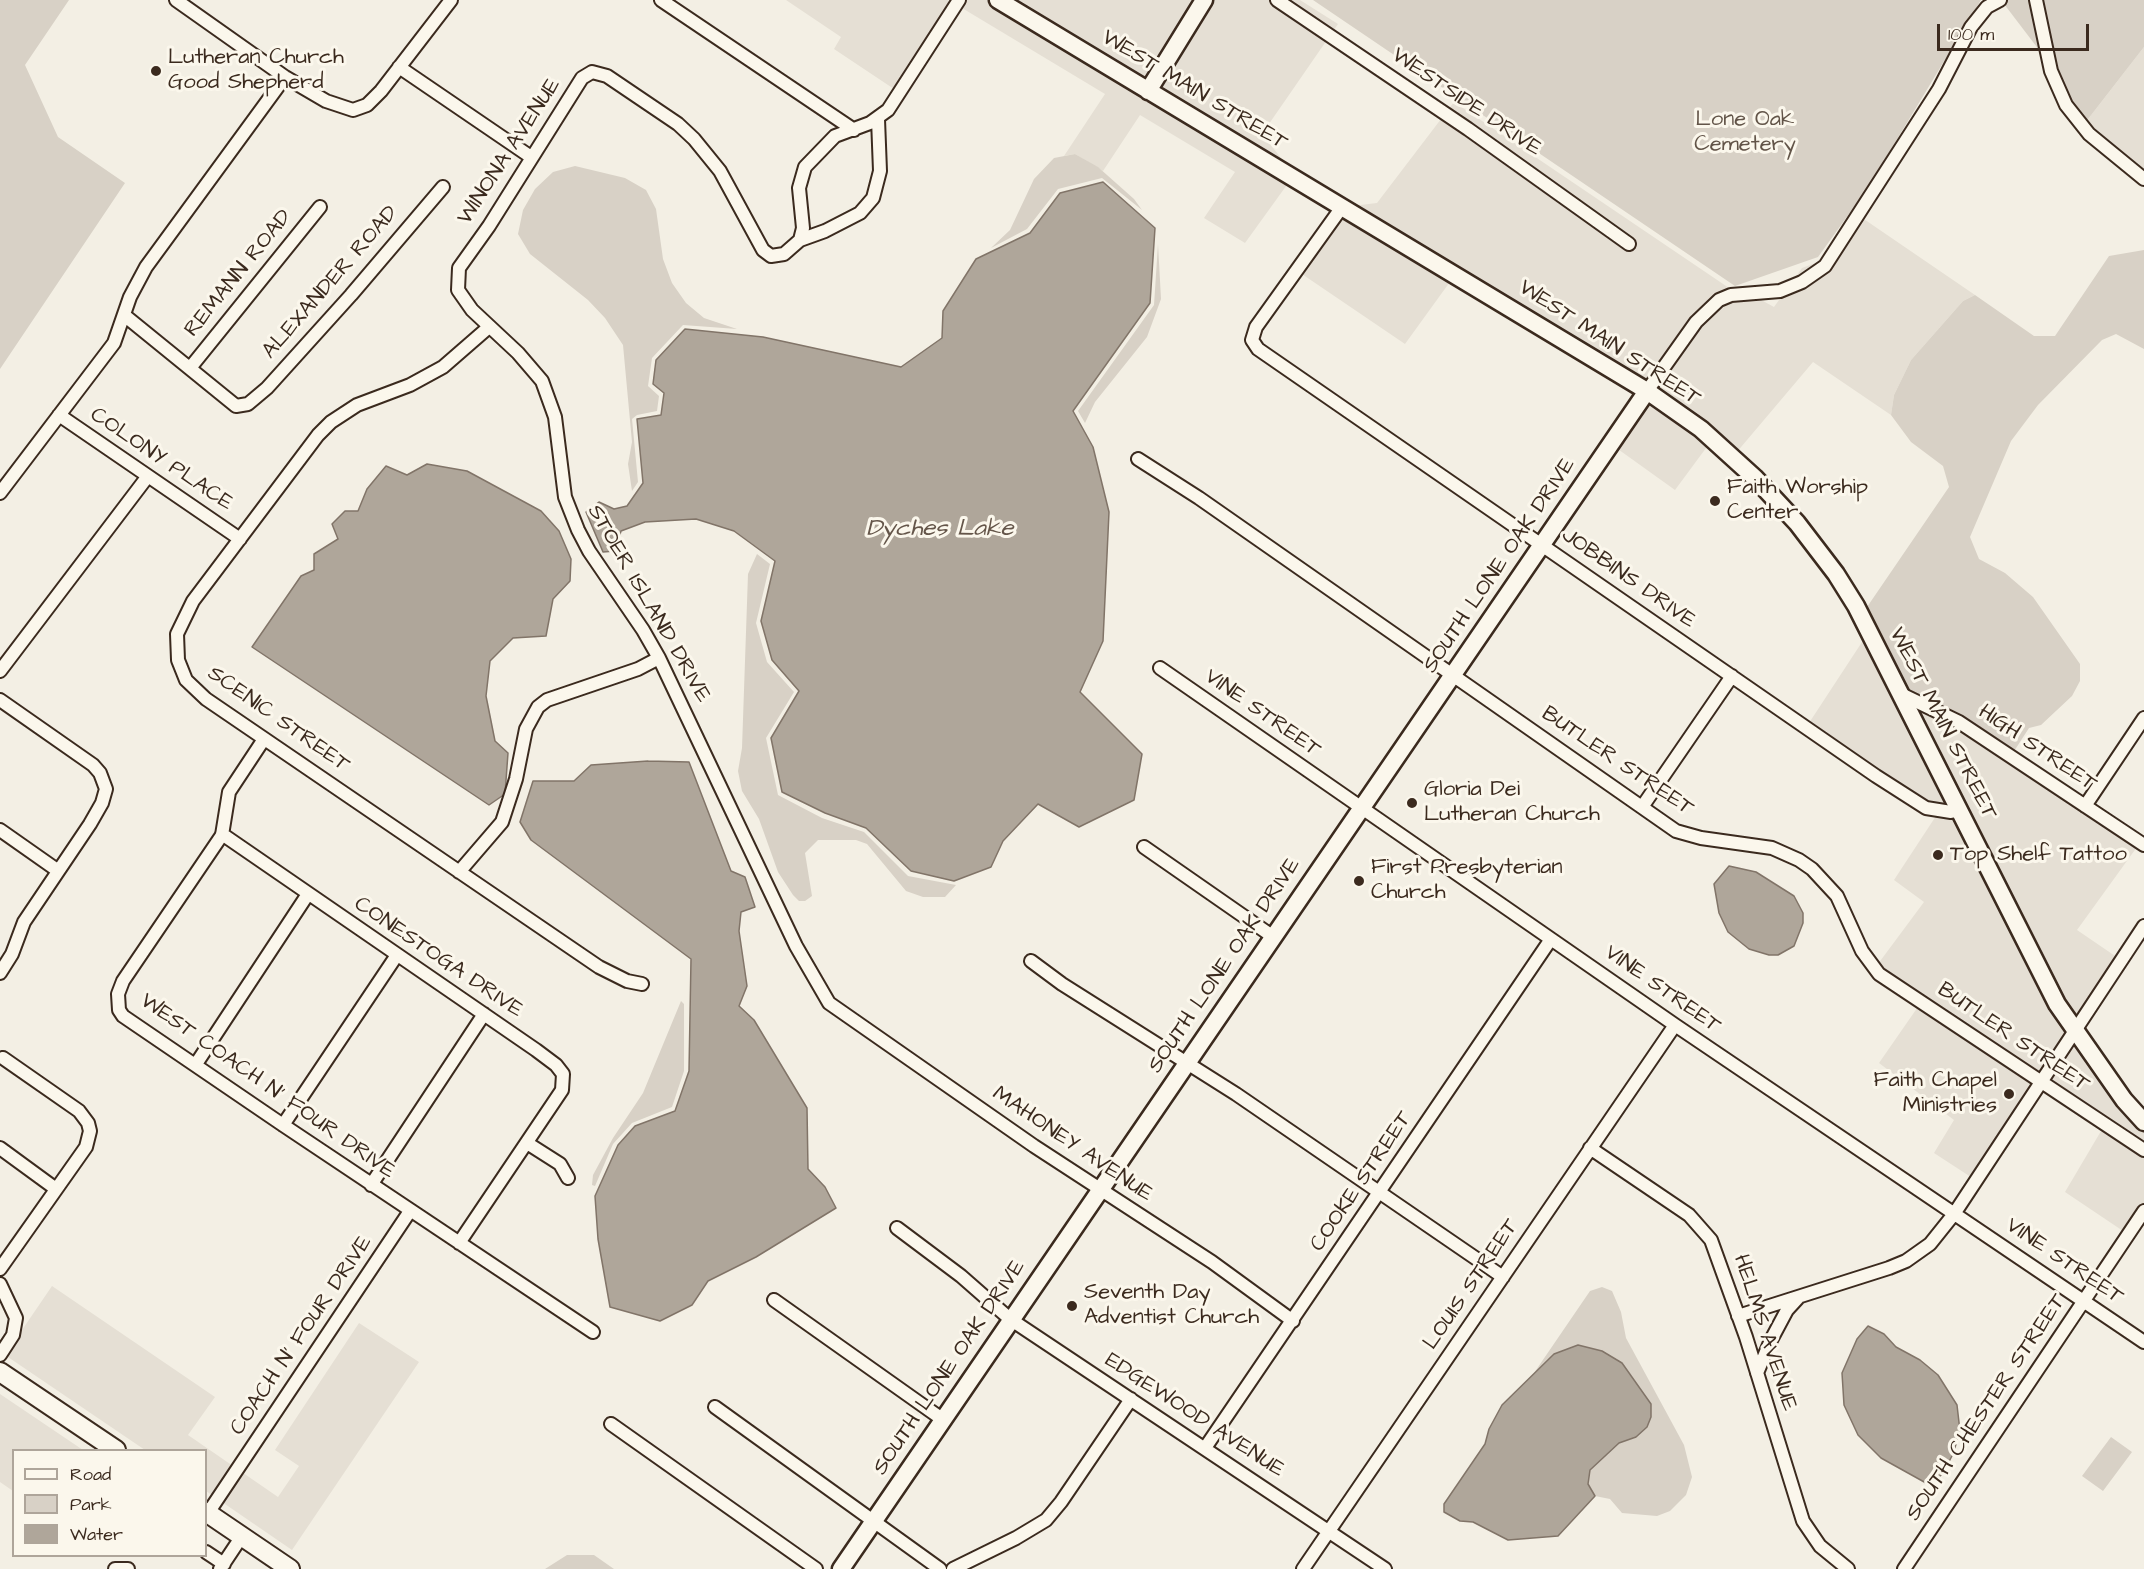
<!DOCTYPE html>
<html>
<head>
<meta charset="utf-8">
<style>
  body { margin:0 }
  #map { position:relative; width:2144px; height:1569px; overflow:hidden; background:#f3efe4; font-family:"Architects Daughter",sans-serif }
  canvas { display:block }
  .legend { position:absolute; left:12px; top:1449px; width:195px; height:108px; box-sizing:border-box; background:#fbf7ec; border:2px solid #aea59a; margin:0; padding:8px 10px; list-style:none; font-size:18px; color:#3b2a1e }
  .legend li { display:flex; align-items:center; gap:12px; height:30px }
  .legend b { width:30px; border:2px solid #aea59a }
  .scale { position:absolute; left:1937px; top:24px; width:152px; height:27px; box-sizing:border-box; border:3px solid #3b2a1e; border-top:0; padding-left:8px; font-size:18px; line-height:21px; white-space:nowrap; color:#3b2a1e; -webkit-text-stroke:4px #fbf7ec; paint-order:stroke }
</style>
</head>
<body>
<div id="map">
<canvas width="2144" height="1569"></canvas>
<ul class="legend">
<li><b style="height:8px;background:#fbf7ec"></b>Road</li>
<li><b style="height:16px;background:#d8d1c6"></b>Park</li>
<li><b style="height:16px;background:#afa69a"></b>Water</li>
</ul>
<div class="scale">100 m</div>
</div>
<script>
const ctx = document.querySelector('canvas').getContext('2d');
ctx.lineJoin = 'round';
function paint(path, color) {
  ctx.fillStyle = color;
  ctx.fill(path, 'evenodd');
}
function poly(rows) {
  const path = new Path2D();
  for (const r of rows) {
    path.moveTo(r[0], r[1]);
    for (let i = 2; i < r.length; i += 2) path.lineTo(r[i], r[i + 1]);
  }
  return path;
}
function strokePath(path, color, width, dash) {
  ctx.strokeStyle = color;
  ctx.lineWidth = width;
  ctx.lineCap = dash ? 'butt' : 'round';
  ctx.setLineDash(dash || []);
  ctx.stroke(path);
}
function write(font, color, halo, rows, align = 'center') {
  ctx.font = font + ' "Architects Daughter",sans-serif';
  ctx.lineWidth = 6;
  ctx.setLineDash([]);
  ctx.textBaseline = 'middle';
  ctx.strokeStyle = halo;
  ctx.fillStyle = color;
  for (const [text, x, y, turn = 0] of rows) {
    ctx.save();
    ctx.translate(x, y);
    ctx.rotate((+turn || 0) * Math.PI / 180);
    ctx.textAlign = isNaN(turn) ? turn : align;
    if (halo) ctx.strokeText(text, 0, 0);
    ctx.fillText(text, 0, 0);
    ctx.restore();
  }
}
const built = poly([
  [786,0,987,0,1289,182,1245,243,1204,218,1235,172,1140,115,1103,171,1075,154,1064,156,1105,94,957,5,897,91,834,49,841,37],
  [1010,0,1198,0,1146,83],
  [1210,0,1300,0,1338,24,1262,134,1289,168,1155,88],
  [2144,47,2144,175,2085,123],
  [1454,102,1732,290,1741,289,1774,307,1802,268,1821,261,1855,213,1975,295,1963,301,1911,360,1894,395,1891,415,1813,362,1736,453,1352,206,1377,203],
  [1335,210,1452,279,1405,344,1296,270],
  [1648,399,1709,444,1675,490,1615,447],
  [1864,639,2119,1104,2144,1130,2144,1211,2129,1235,2065,1192,2104,1126,2042,1083,1977,1181,1934,1153,1954,1120,1879,1063,1922,1001,1875,968,1924,902,1894,880,1936,816,1809,723],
  [1911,698,2009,759,2137,847,2077,930,2121,960,2075,1021],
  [52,1286,215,1397,188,1435,278,1497,299,1466,275,1450,359,1323,419,1362,292,1550,206,1491,206,1450,145,1450,5,1355],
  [0,1394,83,1450,14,1450,13,1491,0,1482]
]);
const green = poly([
  [0,0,69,0,25,65,58,137,125,183,0,369],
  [1313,0,1981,0,1867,189,1818,257,1735,286],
  [2001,0,2144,0,2144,47,2085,123,2049,63],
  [1075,154,1098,167,1134,199,1142,210,1102,178,1058,189,1027,229,991,248,1010,230,1034,179,1054,158],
  [575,166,625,178,646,190,656,209,663,259,672,283,686,303,704,318,737,329,683,325,652,358,648,386,659,396,657,411,637,415,632,419,638,482,632,491,628,464,632,442,623,345,605,318,588,300,530,254,518,234,523,210,535,189,553,172],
  [1158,244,1161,299,1147,337,1095,402,1085,423,1078,411,1154,305],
  [2144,250,2144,349,2116,334,2102,340,2038,405,2011,441,1970,537,1979,559,2005,573,2033,597,2080,664,2080,681,2072,696,2041,725,2029,728,2009,759,1911,698,1865,610,1949,487,1943,466,1911,442,1891,415,1894,395,1911,360,1963,301,1975,295,2034,336,2055,336,2109,256],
  [757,554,770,564,756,623,767,662,794,692,766,738,778,795,822,818,864,832,908,876,956,885,945,897,923,897,906,891,867,844,856,840,818,840,805,853,812,896,805,901,799,901,793,895,778,872,759,819,742,791,738,771,742,748,748,574],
  [681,1001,684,1004,684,1071,672,1107,632,1123,613,1144,595,1186,592,1185,593,1175,613,1138,643,1093],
  [1602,1287,1612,1291,1621,1312,1626,1338,1684,1445,1692,1477,1686,1495,1670,1511,1657,1516,1622,1513,1610,1499,1595,1496,1588,1484,1589,1470,1597,1460,1619,1443,1637,1437,1634,1381,1622,1363,1554,1354,1534,1373,1590,1291],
  [2111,1437,2132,1452,2103,1491,2082,1476],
  [567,1555,594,1555,614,1569,545,1569]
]);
const water = poly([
  [1103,182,1155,228,1150,303,1073,411,1093,447,1109,512,1103,641,1080,692,1142,754,1134,800,1079,827,1038,804,1003,841,991,867,954,881,911,871,866,828,825,813,782,792,771,738,799,691,772,660,761,621,775,561,734,531,696,519,645,522,621,531,615,551,603,552,586,512,599,502,614,509,627,506,643,483,637,419,661,415,664,393,653,384,656,360,685,329,763,337,901,367,942,338,943,311,976,259,1030,233,1060,193,1103,182],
  [427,464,467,471,541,511,559,531,571,559,570,581,553,599,546,636,513,638,490,661,486,696,495,741,508,753,505,794,489,805,252,647,301,576,314,570,314,554,338,539,332,524,345,511,358,511,367,489,386,466,407,475,427,464],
  [648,761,689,762,731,871,745,877,755,907,741,912,739,931,747,986,739,1006,754,1020,807,1108,808,1169,825,1187,836,1208,756,1257,708,1281,692,1305,660,1321,610,1307,598,1239,595,1196,618,1145,635,1126,675,1111,689,1071,691,959,531,840,520,822,533,781,574,781,591,765,648,761],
  [1729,866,1756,872,1794,896,1803,913,1803,923,1794,946,1778,955,1769,955,1749,949,1728,932,1719,913,1714,884,1729,866],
  [1868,1326,1884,1334,1896,1347,1920,1360,1938,1375,1957,1405,1960,1431,1953,1454,1943,1473,1935,1481,1926,1483,1881,1458,1858,1435,1844,1405,1842,1373,1857,1339,1868,1326],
  [1578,1345,1602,1351,1622,1363,1651,1404,1651,1417,1647,1427,1636,1437,1619,1443,1590,1470,1588,1484,1595,1496,1558,1536,1508,1540,1473,1522,1460,1521,1444,1512,1444,1504,1485,1444,1489,1429,1502,1405,1554,1354,1578,1345]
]);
const street = poly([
  [176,0,285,77,326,101,353,110,367,105,381,91,451,0],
  [661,0,854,130],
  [959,0,888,110,870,123,835,136,805,167,799,188,803,228,800,240,784,254,771,256,763,250,720,171,694,139,678,124,607,76,592,72,582,78,489,226,459,268,458,290,472,310,518,353,542,381,555,417,565,497,578,530,589,551,643,630,659,658,796,946,829,1003,1034,1146,1212,1262,1293,1321],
  [1277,0,1468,129,1629,244],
  [2036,0,2051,71,2066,105,2089,134,2144,179],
  [399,67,531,157],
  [1342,207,1256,327,1252,340,1258,349,1876,776,1926,808,1951,812,1960,810],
  [800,240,825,231,860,213,873,198,880,171,878,119],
  [124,315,236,406,248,404,267,388,351,295,443,187],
  [489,327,443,367,410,385,357,405,331,422,318,435,193,601,177,634,178,660,186,680,206,699,599,967,627,981,642,984],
  [190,368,320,207],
  [1647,391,1696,322,1719,300,1731,295,1780,291,1802,282,1825,266,1939,89,1971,27,1987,7,2000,0],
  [59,415,240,539],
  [1138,459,1199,498,1676,831,1701,838,1772,848,1799,860,1812,869,1837,896,1862,951,1879,974,2144,1150],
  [0,493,114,343,130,297,146,267,285,77],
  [1160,668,1675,1025,2144,1342],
  [0,671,148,476],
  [1903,695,1959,722,2144,845],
  [0,700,93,765,100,773,106,789,102,803,90,824,24,922,12,954,0,973],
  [264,739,229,792,222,835,123,981,118,994,119,1010,123,1016,283,1125,593,1332],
  [2085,806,2144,718],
  [1642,807,1732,676],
  [0,830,57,870],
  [222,834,536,1050,556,1065,563,1074,562,1090,459,1243],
  [1144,847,1272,936],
  [459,872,502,822,516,779,526,729,538,707,547,700,638,669,659,658],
  [1031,961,1062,984,1236,1094,1503,1277],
  [196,1064,308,894],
  [283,1125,397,955],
  [527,1143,560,1164,568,1178],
  [0,1148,56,1189],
  [1590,1148,1689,1215,1711,1240,1746,1337,1803,1521,1820,1546,1848,1569],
  [371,1185,484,1014],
  [897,1228,961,1276,1010,1319,1385,1569],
  [0,1269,86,1147,90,1131,88,1123,79,1111,3,1058],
  [0,1284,16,1318,13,1335,0,1355],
  [774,1300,942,1419],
  [1738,1316,1889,1268,1906,1261,1930,1244,1954,1214,2144,926],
  [1757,1373,1771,1340,1787,1310,1798,1298],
  [715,1407,940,1569],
  [611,1424,816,1569],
  [1205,1448,1551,939],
  [208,1513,410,1211],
  [206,1552,224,1564],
  [115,1569,128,1569],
  [220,1569,242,1536],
  [953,1569,1016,1538,1046,1520,1061,1502,1131,1399],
  [1303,1569,1675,1025],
  [1904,1569,2144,1211]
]);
const secondary = poly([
  [998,0,1647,391,1701,429,1755,478,1797,523,1836,574,1856,606,2057,1004,2124,1100,2144,1122],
  [1148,91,1204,0],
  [841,1569,1647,391]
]);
const primary = poly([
  [0,1372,116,1450],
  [206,1512,290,1569]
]);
const markers = [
  [156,71,6,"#3b2a1e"],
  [1715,501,6,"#3b2a1e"],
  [1412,803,6,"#3b2a1e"],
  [1938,855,6,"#3b2a1e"],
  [1359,881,6,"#3b2a1e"],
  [2009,1094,6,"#3b2a1e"],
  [1072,1306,6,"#3b2a1e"]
];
const poiNames = [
  ["Lutheran Church",168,58],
  ["Good Shepherd",168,83],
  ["Faith Worship",1727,488],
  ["Center",1727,513],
  ["Gloria Dei",1424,790],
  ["Lutheran Church",1424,815],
  ["Top Shelf Tattoo",1950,855],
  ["First Presbyterian",1371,868],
  ["Church",1371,893],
  ["Faith Chapel",1997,1081,"right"],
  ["Ministries",1997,1106,"right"],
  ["Seventh Day",1084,1293],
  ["Adventist Church",1084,1318]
];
const streetNames = [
  ["WEST MAIN STREET",1194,91,31],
  ["WESTSIDE DRIVE",1466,103,34],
  ["WINONA AVENUE",510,152,-57],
  ["REMANN ROAD",239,274,-51],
  ["ALEXANDER ROAD",331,283,-49],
  ["WEST MAIN STREET",1609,344,33],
  ["COLONY PLACE",161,460,34],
  ["SOUTH LONE OAK DRIVE",1500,566,-56],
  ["JOBBINS DRIVE",1628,579,35],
  ["STOER ISLAND DRIVE",648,604,60],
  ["VINE STREET",1262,714,35],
  ["SCENIC STREET",278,720,35],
  ["WEST MAIN STREET",1942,724,63],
  ["HIGH STREET",2037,749,34],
  ["BUTLER STREET",1617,762,34],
  ["CONESTOGA DRIVE",438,958,34],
  ["SOUTH LONE OAK DRIVE",1225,966,-56],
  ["VINE STREET",1662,990,35],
  ["BUTLER STREET",2013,1038,34],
  ["WEST COACH N' FOUR DRIVE",267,1087,35],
  ["MAHONEY AVENUE",1072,1145,34],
  ["COOKE STREET",1362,1182,-56],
  ["VINE STREET",2064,1262,34],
  ["LOUIS STREET",1472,1285,-56],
  ["HELMS AVENUE",1764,1333,72],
  ["COACH N' FOUR DRIVE",302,1336,-56],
  ["SOUTH LONE OAK DRIVE",950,1368,-56],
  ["SOUTH CHESTER STREET",1987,1408,-56],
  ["EDGEWOOD AVENUE",1194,1416,33]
];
const parkNames = [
  ["Lone Oak",1745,120],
  ["Cemetery",1745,145]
];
const waterNames = [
  ["Dyches Lake",940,530]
];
paint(built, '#e5dfd4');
paint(green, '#d8d1c6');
paint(water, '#afa69a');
strokePath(water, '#817468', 1.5);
strokePath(street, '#3b2a1e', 16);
strokePath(secondary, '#3b2a1e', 21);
strokePath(primary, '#3b2a1e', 22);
strokePath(street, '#fbf7ec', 12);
strokePath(secondary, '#fbf7ec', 16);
strokePath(primary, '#fbf7ec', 18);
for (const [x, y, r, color] of markers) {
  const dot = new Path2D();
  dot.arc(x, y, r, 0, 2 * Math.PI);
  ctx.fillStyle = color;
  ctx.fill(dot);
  strokePath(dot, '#fbf7ec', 2);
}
write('22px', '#3b2a1e', '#fbf7ec', poiNames, 'left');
write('22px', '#3b2a1e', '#fbf7ec', streetNames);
write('22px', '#625448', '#fbf7ec', parkNames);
write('italic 24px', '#645549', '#fbf7ec', waterNames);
</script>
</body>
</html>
